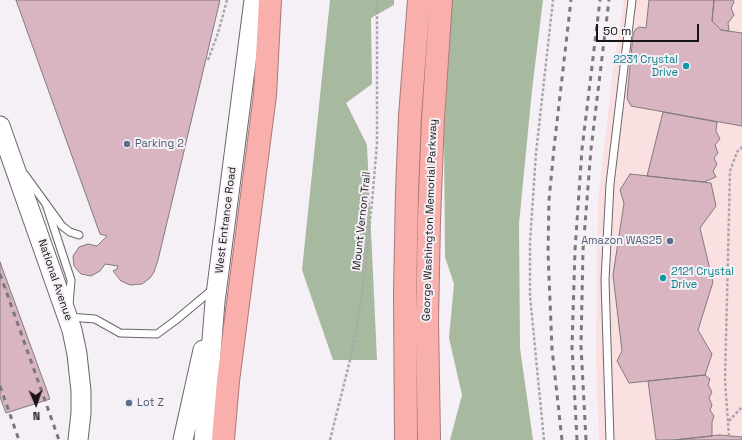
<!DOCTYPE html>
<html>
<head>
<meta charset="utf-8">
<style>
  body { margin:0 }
  #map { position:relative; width:742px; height:440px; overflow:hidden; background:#f5eff6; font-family:"Space Grotesk",sans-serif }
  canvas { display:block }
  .north { position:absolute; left:16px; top:384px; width:40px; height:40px; -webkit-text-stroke:3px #f5eff6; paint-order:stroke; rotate:178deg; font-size:11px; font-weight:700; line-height:16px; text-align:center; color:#161416 }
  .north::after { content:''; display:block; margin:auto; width:14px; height:18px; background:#161416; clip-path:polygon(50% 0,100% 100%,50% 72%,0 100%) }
  .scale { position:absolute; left:596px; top:24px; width:103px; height:18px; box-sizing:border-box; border:2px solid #161416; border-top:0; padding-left:5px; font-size:12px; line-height:14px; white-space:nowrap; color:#161416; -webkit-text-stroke:3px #f5eff6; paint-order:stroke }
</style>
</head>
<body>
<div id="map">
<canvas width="742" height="440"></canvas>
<div class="north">N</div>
<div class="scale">50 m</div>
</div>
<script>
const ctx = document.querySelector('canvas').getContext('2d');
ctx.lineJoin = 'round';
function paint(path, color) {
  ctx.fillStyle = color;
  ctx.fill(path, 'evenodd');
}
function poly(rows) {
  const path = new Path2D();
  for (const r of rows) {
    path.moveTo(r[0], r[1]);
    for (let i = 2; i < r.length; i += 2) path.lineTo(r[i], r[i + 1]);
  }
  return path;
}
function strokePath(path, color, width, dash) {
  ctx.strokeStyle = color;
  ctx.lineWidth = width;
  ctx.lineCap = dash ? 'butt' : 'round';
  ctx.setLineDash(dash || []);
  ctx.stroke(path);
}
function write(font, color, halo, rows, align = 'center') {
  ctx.font = font + ' "Space Grotesk",sans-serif';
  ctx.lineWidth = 4;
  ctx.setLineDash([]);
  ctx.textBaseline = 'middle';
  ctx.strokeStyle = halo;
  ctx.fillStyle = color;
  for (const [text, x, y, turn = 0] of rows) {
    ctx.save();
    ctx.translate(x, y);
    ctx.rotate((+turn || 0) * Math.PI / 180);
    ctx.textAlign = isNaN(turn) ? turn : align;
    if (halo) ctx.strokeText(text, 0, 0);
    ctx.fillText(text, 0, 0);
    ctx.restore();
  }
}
const commercial = poly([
  [624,0,742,0,742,440,599,440,596,358,598,202,613,70]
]);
const forest = poly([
  [330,0,394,0,394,5,371,18,372,84,346,103,367,145,377,360,333,360,302,270],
  [452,0,543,0,532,90,519,224,520,348,533,440,450,440,462,395,449,338,454,284,445,257,444,134]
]);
const building = poly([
  [16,0,220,0,158,260,154,272,150,278,142,284,130,285,121,281,113,271,117,269,118,266,105,264,100,271,91,276,81,274,74,266,73,256,79,247,88,244,97,246,107,236,100,234,16,0],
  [649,0,714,0,712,21,721,30,742,33,742,126,631,106,627,98,633,35,635,30,639,27,646,28,649,0],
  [714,0,733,0,734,2,731,8,734,15,728,23,729,31,721,30,712,21,714,0],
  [663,112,717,122,716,131,720,139,715,145,718,153,714,158,717,164,713,171,716,177,704,182,647,176,663,112],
  [630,174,711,183,716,206,700,228,713,282,698,330,712,354,705,375,629,383,617,361,622,351,613,275,624,203,620,190,630,174],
  [0,262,50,399,6,413,0,397,0,262],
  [705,375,710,379,708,385,712,392,709,398,712,405,710,410,714,416,712,422,712,436,674,440,656,440,648,381,705,375],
  [719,435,742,437,742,440,674,440,719,435]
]);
const path = poly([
  [208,60,218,33,227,0],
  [6,288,11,300,13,300],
  [729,421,742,407],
  [729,436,725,380,730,171,737,152,742,147],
  [330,440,351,356,362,296,372,202,377,144,377,0],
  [544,440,530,296,530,242,536,153,553,0]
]);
const lane = poly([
  [25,175,62,226,70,232,79,235],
  [46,204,71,280,69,305],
  [68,317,95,319,120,333,157,334,176,320,212,290],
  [610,440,605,280,610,184,632,0]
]);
const secondary = poly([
  [0,126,72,330,77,354,81,391,81,413,78,440],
  [183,440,203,350],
  [204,440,215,302,254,0]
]);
const highway = poly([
  [223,440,228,381,265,95,270,0],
  [406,440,405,293,407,192,410,116,419,0],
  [429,440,427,320,429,220,433,119,441,0]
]);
const rail = poly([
  [0,274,59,440],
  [0,386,19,440],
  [562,440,552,349,548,252,549,200,554,148,571,0],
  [577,440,572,347,575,250,582,149,600,0],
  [586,440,581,346,583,250,591,149,609,0]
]);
const markers = [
  [686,66,4,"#0f9aa8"],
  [127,144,4,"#5c6f8a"],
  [670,241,4,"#5c6f8a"],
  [663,278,4,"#0f9aa8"],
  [129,403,4,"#5c6f8a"]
];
const cultureNames = [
  ["2231 Crystal",678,60],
  ["Drive",678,73],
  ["2121 Crystal",671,272,"left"],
  ["Drive",671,285,"left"]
];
const serviceNames = [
  ["Parking 2",135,144],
  ["Amazon WAS25",662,241,"right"],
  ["Lot Z",137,403]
];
const streetNames = [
  ["West Entrance Road",226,220,-83],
  ["George Washington Memorial Parkway",430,220,-88],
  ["Mount Vernon Trail",362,221,-84],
  ["National Avenue",55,280,71]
];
paint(commercial, '#fbe0e1');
paint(forest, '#a7b99e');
paint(building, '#d8b5c1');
strokePath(building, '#837b7d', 1);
strokePath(lane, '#6a656b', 9);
strokePath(secondary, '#6a656b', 21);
strokePath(highway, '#aa7978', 24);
strokePath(path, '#aca7ac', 2.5, [3, 2]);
strokePath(lane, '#fff', 7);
strokePath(secondary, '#fff', 19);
strokePath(highway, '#f9b0ac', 22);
strokePath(rail, '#7b787c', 3, [5, 5]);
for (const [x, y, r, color] of markers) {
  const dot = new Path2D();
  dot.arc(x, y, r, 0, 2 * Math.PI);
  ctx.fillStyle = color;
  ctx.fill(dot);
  strokePath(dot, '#f5eff6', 1.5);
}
write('11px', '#0d838f', '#f5eff6', cultureNames, 'right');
write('11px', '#4e5e75', '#f5eff6', serviceNames, 'left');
write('11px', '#161416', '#f5eff6', streetNames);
</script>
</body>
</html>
